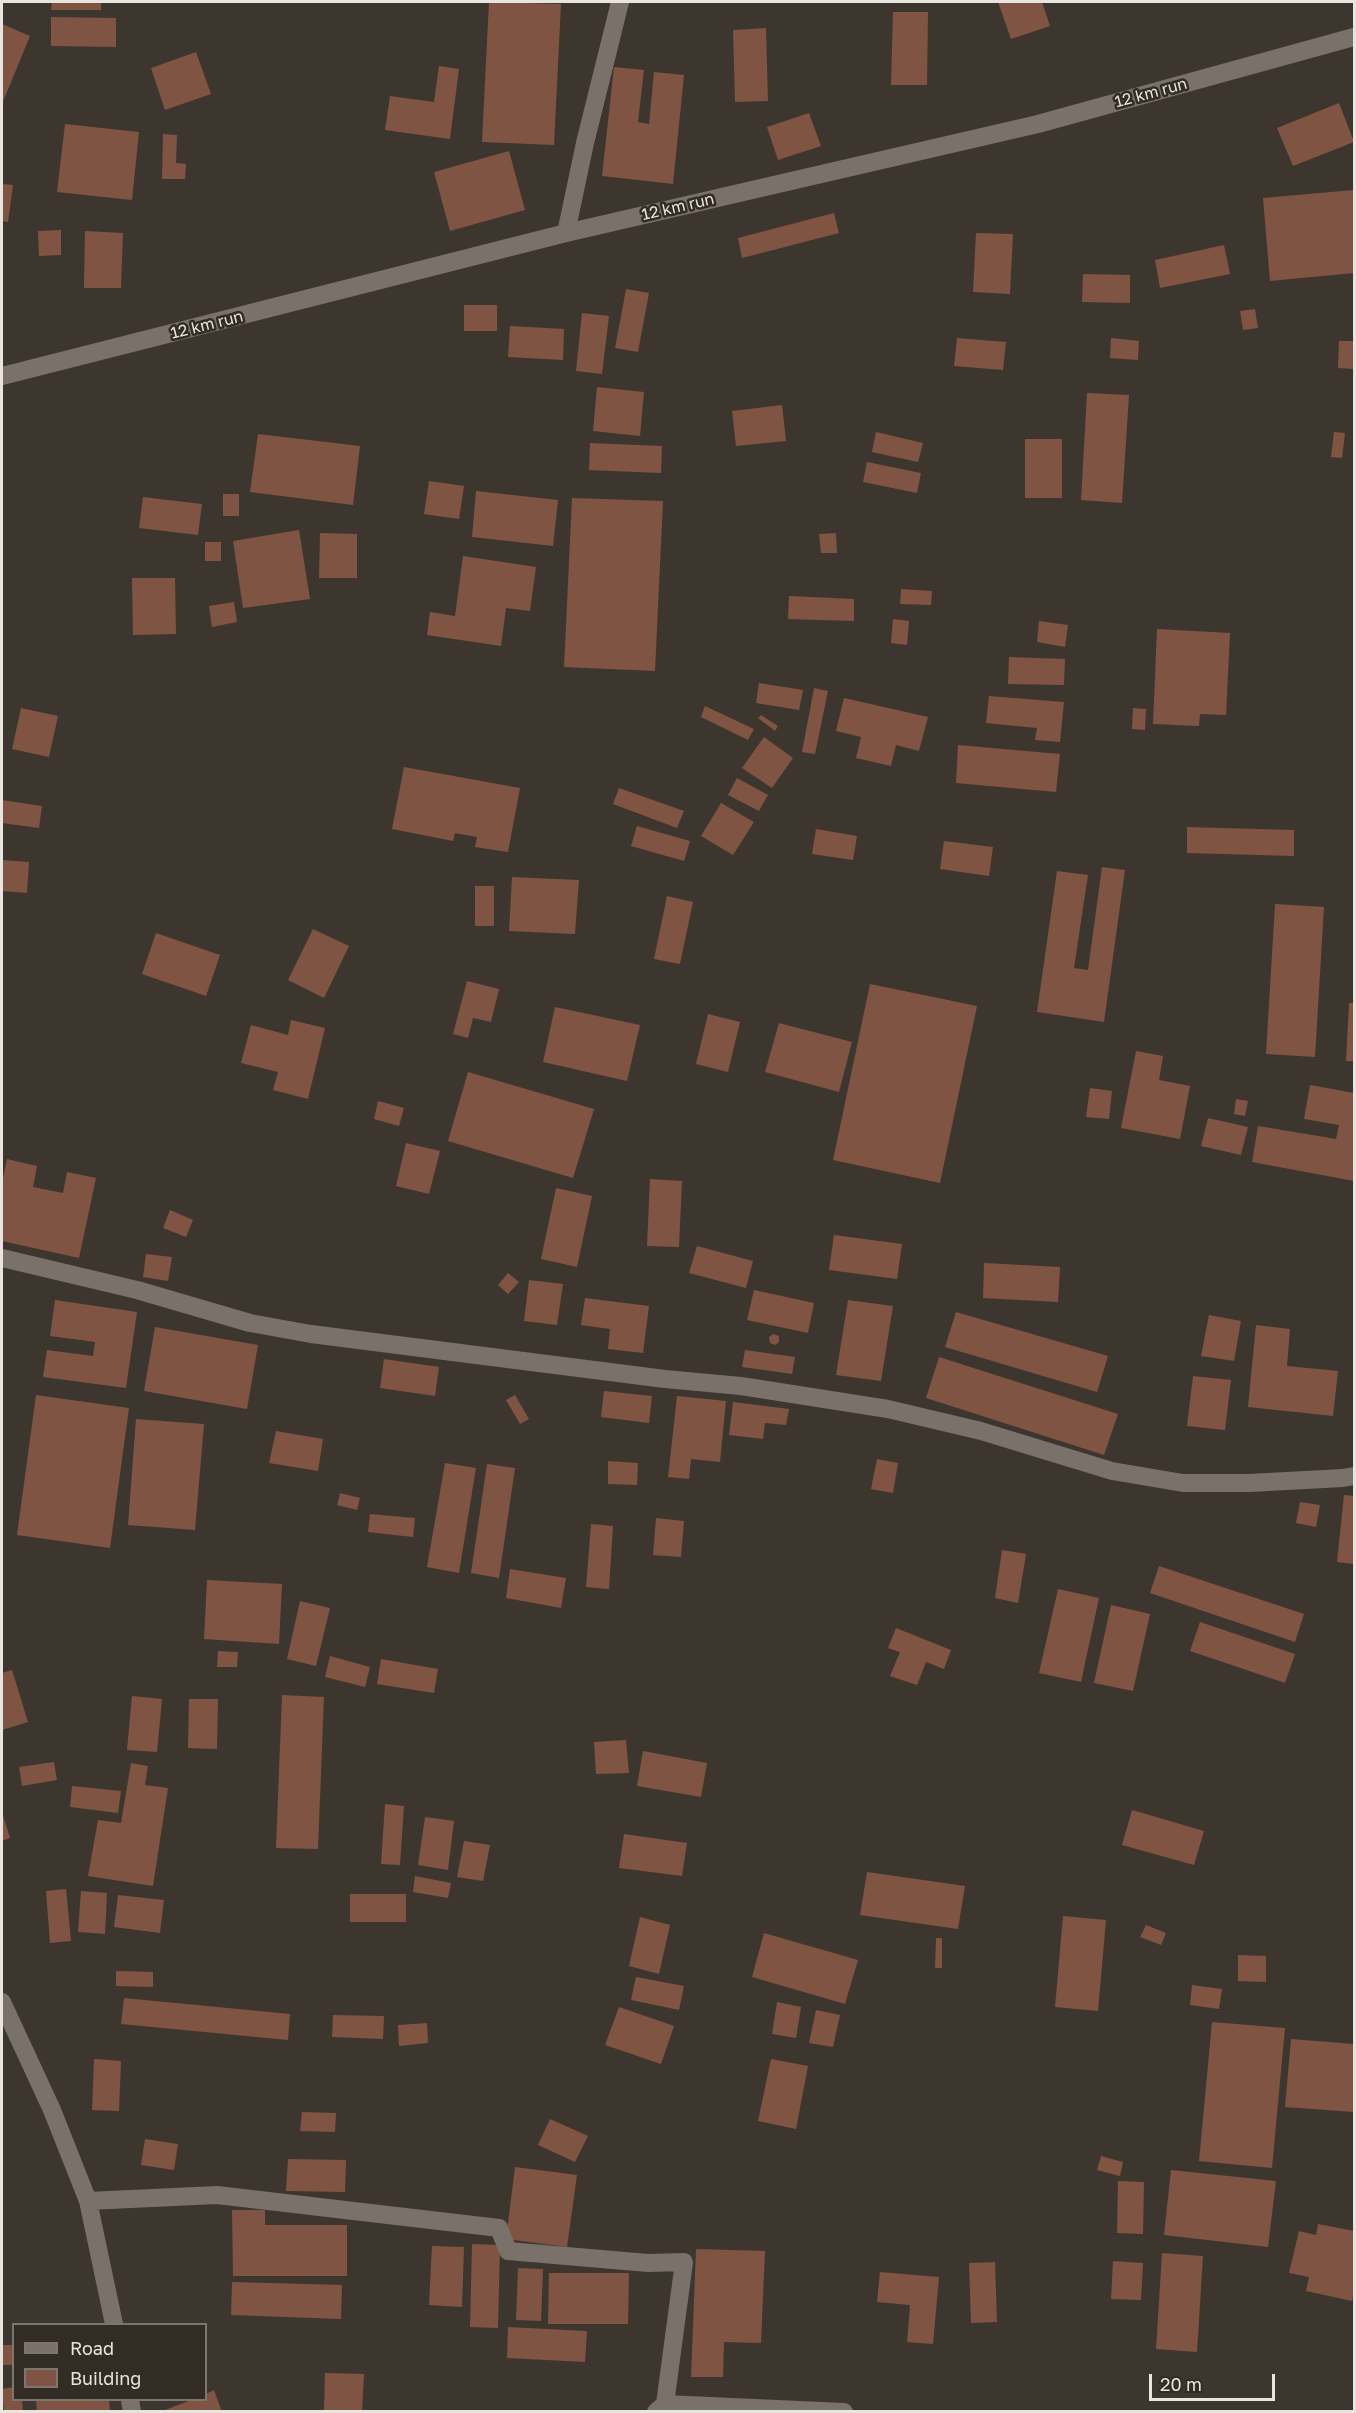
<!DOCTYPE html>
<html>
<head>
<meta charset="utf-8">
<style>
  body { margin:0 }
  #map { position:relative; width:1356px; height:2413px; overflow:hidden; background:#3d362f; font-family:"Golos Text",sans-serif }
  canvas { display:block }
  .frame { position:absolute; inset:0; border:3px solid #e8e4e0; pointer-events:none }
  .legend { position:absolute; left:12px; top:2323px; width:195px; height:78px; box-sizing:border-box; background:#332c25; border:2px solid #7b7670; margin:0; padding:8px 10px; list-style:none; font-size:18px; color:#e8e4e0 }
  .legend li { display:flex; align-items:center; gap:12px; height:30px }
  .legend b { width:30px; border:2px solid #7b7670 }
  .scale { position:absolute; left:1149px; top:2374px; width:126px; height:27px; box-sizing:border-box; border:3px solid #e8e4e0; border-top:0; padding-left:8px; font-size:18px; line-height:21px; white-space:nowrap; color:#e8e4e0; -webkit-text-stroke:4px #332c25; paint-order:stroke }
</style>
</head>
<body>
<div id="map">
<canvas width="1356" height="2413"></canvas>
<div class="frame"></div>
<ul class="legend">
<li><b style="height:8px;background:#79716a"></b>Road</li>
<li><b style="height:16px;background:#805443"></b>Building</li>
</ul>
<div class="scale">20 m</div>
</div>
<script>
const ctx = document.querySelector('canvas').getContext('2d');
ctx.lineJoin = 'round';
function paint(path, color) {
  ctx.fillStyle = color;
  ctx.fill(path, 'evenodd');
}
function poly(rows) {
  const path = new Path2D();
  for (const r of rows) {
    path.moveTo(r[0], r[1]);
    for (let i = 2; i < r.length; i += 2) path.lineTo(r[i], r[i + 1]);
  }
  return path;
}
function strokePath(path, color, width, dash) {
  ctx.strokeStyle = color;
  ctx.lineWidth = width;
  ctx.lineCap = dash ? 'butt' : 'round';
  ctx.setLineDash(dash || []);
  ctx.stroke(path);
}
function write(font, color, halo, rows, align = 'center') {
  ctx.font = font + ' "Golos Text",sans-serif';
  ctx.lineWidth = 5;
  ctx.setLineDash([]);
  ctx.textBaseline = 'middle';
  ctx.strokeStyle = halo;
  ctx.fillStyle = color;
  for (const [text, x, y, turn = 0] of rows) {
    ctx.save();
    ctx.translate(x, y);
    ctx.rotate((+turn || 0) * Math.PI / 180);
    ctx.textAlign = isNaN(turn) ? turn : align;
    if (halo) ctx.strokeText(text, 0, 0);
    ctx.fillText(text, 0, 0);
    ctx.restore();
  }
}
const building = poly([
  [52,2,101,2,101,10,51,10],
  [489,2,561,4,554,145,482,142],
  [998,2,1042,2,1050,26,1011,39],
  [893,12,928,12,927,85,891,85],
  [51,17,116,18,116,47,51,46],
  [2,24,30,36,2,104],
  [766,28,768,101,735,102,733,30],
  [196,52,211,94,165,110,151,68],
  [439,66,459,69,450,139,385,130,390,96,434,102],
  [614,67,644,70,638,122,649,124,654,72,684,75,673,184,602,176],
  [1339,103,1354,142,1293,166,1277,128],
  [809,113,821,146,778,160,767,127],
  [65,124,139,132,132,200,57,192],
  [163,134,177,135,176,163,186,164,185,179,162,179],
  [509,151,525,210,450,231,434,172],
  [2,184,13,185,8,222,2,221],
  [1354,190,1354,273,1270,281,1263,198],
  [834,213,839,233,742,258,738,238],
  [61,230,61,255,39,256,38,231],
  [85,231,123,233,121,288,84,288],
  [976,233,1013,234,1010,294,973,292],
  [1224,245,1230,274,1160,288,1155,260],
  [1083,274,1130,275,1130,303,1082,302],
  [626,289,649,293,638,352,615,348],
  [464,305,497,305,497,331,464,331],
  [1255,309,1258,328,1243,330,1240,311],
  [582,313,609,316,602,374,576,371],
  [510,326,564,329,563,360,508,357],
  [957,338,1006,342,1003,370,954,366],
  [1111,338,1139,341,1138,360,1110,358],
  [1339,341,1354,341,1354,369,1338,368],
  [597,387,644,392,640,436,593,431],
  [1087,393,1129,395,1122,503,1081,500],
  [782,405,786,441,736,446,732,411],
  [876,432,923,443,918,462,872,452],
  [1334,432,1345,433,1342,458,1331,457],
  [258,434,360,446,353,505,250,492],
  [1025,439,1062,439,1062,498,1025,498],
  [590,443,662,446,661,473,589,470],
  [867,462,921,473,917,493,863,482],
  [429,481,464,486,459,519,424,514],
  [476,491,558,500,553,546,472,537],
  [223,494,239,494,239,516,223,516],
  [143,497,202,504,198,535,139,528],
  [572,498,663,501,655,671,564,667],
  [299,530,310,599,243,608,233,541],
  [320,533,357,534,357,578,319,578],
  [836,533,837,553,821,553,819,534],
  [205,542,221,542,221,561,205,561],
  [463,556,536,567,530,611,506,608,501,646,427,635,430,612,455,616],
  [132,578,175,578,176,634,133,635],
  [901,589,932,591,931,605,900,604],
  [789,596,854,599,854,621,788,619],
  [234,602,237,622,212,627,209,606],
  [893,619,909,621,907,645,891,643],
  [1039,621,1068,625,1065,647,1037,642],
  [1157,629,1230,633,1226,715,1200,714,1199,726,1153,724],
  [1009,657,1065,659,1064,685,1008,684],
  [759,683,803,690,799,710,756,703],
  [814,688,828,691,815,754,802,752],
  [989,696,1064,702,1060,742,1035,740,1037,728,986,723],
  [844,698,928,717,919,751,896,745,891,766,856,758,861,737,836,731],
  [705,706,754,729,748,740,701,717],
  [21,708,58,716,49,757,12,749],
  [1133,708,1146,709,1145,730,1132,729],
  [761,715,778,726,775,731,758,718],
  [764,737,793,758,772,788,742,768],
  [958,745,1060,754,1056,792,956,783],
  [404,767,520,788,508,852,475,847,477,837,455,833,453,841,392,829],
  [737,778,768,795,759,811,728,795],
  [619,788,684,811,677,828,613,804],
  [2,800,42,806,39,828,2,823],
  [721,803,754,822,733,855,701,836],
  [637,826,690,841,684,861,631,846],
  [1187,827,1294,830,1294,856,1187,853],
  [816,829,857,836,853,860,812,854],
  [944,841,993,847,989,876,940,869],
  [2,860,29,862,27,893,2,891],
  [1102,867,1125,870,1104,1022,1037,1012,1057,871,1088,875,1074,968,1088,970],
  [512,877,579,880,575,934,509,931],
  [475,886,494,886,494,926,475,926],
  [667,896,693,902,680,964,654,959],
  [1275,904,1324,907,1315,1057,1266,1054],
  [313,929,349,946,324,998,288,980],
  [156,933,220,955,206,996,142,974],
  [467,981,499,989,491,1022,473,1018,468,1038,453,1034],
  [870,984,977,1006,940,1183,833,1160],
  [1349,1003,1354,1003,1354,1061,1346,1061],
  [555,1007,640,1025,627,1081,543,1062],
  [708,1014,740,1022,728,1072,696,1064],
  [291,1020,325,1028,308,1099,273,1090,278,1072,241,1063,251,1025,288,1035],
  [779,1023,852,1042,839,1092,765,1072],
  [1136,1051,1163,1056,1159,1080,1190,1086,1180,1139,1121,1128],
  [468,1072,594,1109,573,1178,448,1141],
  [1310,1085,1354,1093,1354,1181,1252,1162,1258,1126,1336,1139,1339,1125,1304,1119],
  [1090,1088,1112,1091,1109,1119,1086,1117],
  [1236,1099,1248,1101,1245,1116,1234,1114],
  [378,1101,404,1108,399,1126,374,1119],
  [1208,1118,1248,1127,1241,1155,1201,1146],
  [406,1143,440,1151,429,1194,396,1186],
  [7,1159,37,1166,33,1187,63,1193,67,1172,96,1178,79,1258,2,1241,2,1183],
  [650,1179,682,1181,679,1247,647,1246],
  [556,1188,592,1196,577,1267,541,1259],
  [170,1210,193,1220,186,1237,163,1228],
  [834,1235,902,1244,897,1279,829,1270],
  [697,1246,753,1261,746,1288,689,1273],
  [146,1254,172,1257,168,1281,143,1277],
  [984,1263,1060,1267,1058,1302,983,1298],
  [508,1273,519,1282,508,1294,498,1285],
  [529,1280,563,1284,557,1325,524,1321],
  [754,1290,814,1303,808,1333,747,1320],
  [585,1298,649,1306,643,1353,608,1349,610,1329,581,1325],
  [55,1300,137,1312,126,1388,43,1377,47,1350,93,1356,95,1342,50,1336],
  [848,1300,893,1306,881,1381,836,1375],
  [956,1312,1108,1356,1097,1392,945,1347],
  [1209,1315,1241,1321,1234,1361,1201,1356],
  [1256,1325,1290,1329,1287,1366,1338,1371,1333,1416,1248,1407],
  [155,1327,258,1345,247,1409,144,1391],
  [773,1334,779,1336,779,1342,775,1345,770,1343,769,1337],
  [745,1350,795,1357,792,1374,742,1367],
  [939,1357,1118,1414,1104,1455,926,1398],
  [384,1359,439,1367,435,1396,380,1388],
  [1193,1376,1231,1380,1225,1430,1187,1426],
  [604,1391,652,1396,649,1423,601,1417],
  [36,1395,129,1408,110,1548,17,1535],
  [515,1395,529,1419,520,1424,506,1400],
  [677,1396,726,1401,720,1462,691,1459,689,1479,668,1477],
  [733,1402,789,1409,786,1425,765,1423,763,1439,729,1435],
  [136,1419,204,1424,195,1530,128,1525],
  [276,1431,323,1439,318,1471,269,1463],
  [877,1459,898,1463,893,1493,871,1489],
  [608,1461,638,1463,637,1485,608,1484],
  [445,1463,476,1468,459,1573,427,1567],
  [487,1464,515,1468,499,1578,471,1573],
  [340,1493,360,1498,357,1510,337,1505],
  [1344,1495,1354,1496,1354,1564,1337,1562],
  [1300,1502,1320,1505,1316,1527,1296,1523],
  [370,1514,415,1518,413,1537,368,1532],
  [656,1518,684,1521,681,1557,653,1555],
  [591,1524,613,1526,609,1589,586,1587],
  [1002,1550,1026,1554,1018,1603,995,1598],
  [1159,1566,1304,1614,1295,1642,1150,1593],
  [510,1569,566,1578,561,1608,506,1598],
  [207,1580,282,1584,279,1644,204,1639],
  [1058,1589,1099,1598,1081,1682,1039,1673],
  [300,1601,330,1608,316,1666,287,1659],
  [1111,1605,1150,1614,1133,1691,1094,1683],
  [1200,1622,1295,1654,1285,1683,1190,1651],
  [896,1628,951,1650,944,1669,926,1662,917,1685,890,1676,900,1652,888,1648],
  [218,1651,238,1652,237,1667,217,1667],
  [330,1656,370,1667,365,1687,325,1677],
  [381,1659,438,1669,434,1693,377,1684],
  [12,1670,28,1722,2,1730,2,1673],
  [282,1695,324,1697,318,1849,276,1848],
  [132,1696,162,1699,157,1752,127,1750],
  [189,1699,218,1699,217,1749,188,1748],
  [626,1740,629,1773,596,1774,594,1742],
  [643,1751,707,1763,701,1797,637,1786],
  [54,1762,57,1780,22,1786,19,1767],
  [131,1763,148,1766,145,1785,168,1788,153,1886,88,1876,98,1820,121,1823],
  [72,1786,121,1791,118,1813,70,1807],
  [385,1804,404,1806,400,1865,381,1864],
  [1132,1810,1204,1831,1194,1865,1122,1845],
  [2,1812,10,1838,2,1841],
  [425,1817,454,1821,448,1870,418,1865],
  [624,1834,687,1843,682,1876,619,1868],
  [464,1841,490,1845,483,1881,457,1877],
  [867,1872,965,1886,958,1929,860,1915],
  [415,1876,451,1883,448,1898,413,1892],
  [66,1889,71,1941,50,1943,46,1891],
  [81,1891,107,1893,105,1934,78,1932],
  [350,1894,406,1894,406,1922,350,1922],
  [118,1895,164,1900,160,1933,114,1927],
  [1063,1916,1106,1920,1098,2011,1055,2007],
  [640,1917,670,1925,659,1974,629,1966],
  [1146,1925,1166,1933,1161,1945,1140,1937],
  [764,1933,858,1960,845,2004,752,1977],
  [936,1938,942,1938,942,1968,935,1968],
  [1238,1955,1266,1956,1266,1982,1238,1981],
  [116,1971,153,1972,153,1987,116,1986],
  [636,1977,684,1986,679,2010,631,2000],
  [1192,1985,1222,1989,1219,2009,1190,2005],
  [124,1998,290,2014,288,2040,121,2024],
  [777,2002,801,2007,796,2038,772,2034],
  [619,2007,674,2026,661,2064,605,2045],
  [816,2010,840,2015,833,2047,809,2043],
  [333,2015,384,2016,383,2039,332,2037],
  [1212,2022,1285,2028,1272,2168,1199,2161],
  [427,2023,428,2043,399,2046,398,2025],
  [1291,2039,1354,2044,1354,2112,1285,2107],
  [94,2059,121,2061,119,2111,92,2110],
  [771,2059,808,2066,796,2129,758,2121],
  [302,2112,336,2113,335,2132,300,2131],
  [550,2119,588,2136,575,2162,538,2145],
  [145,2139,178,2144,174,2170,141,2165],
  [1101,2156,1123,2162,1120,2176,1097,2170],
  [288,2159,346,2160,345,2192,286,2191],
  [515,2167,577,2175,567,2247,506,2239],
  [1171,2170,1276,2181,1268,2247,1164,2235],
  [1118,2181,1144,2182,1143,2234,1117,2233],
  [232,2210,265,2210,265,2225,347,2225,347,2276,233,2276],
  [1318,2224,1354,2231,1354,2289,1352,2301,1306,2291,1309,2277,1289,2273,1299,2231,1316,2235],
  [472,2244,500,2245,498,2328,470,2327],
  [432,2246,464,2247,462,2307,429,2305],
  [696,2249,765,2251,761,2343,724,2342,723,2377,691,2377],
  [1162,2253,1203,2256,1197,2352,1156,2349],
  [1113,2261,1143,2263,1141,2300,1111,2299],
  [995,2262,997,2322,971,2323,969,2263],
  [518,2268,543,2269,541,2321,516,2320],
  [880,2272,939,2277,933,2344,907,2342,910,2305,877,2302],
  [549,2273,629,2273,628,2324,548,2324],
  [232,2282,342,2285,341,2319,231,2315],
  [508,2327,587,2331,585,2362,507,2358],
  [2,2345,13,2345,12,2365,2,2365],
  [325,2373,364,2374,362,2412,324,2412],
  [14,2387,14,2400,22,2400,23,2412,4,2412,2,2389],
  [214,2390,222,2412,160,2412,191,2400,206,2400,206,2394],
  [36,2400,109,2400,110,2412,37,2412]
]);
const minor = poly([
  [566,233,585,143,620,2],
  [2,376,566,233,1038,124,1354,37],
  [2,1258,137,1290,250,1323,311,1334,665,1379,741,1386,888,1409,981,1431,1112,1471,1183,1483,1249,1483,1343,1478,1354,1476],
  [2,2002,52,2110,88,2201,114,2324],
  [88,2201,217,2195,499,2228,508,2251,648,2263,684,2262,665,2404,656,2412],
  [130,2400,132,2412],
  [665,2404,844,2412]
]);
const streetNames = [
  ["12 km run",1151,93,-15],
  ["12 km run",678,207,-13],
  ["12 km run",207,325,-14]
];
paint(building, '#805443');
strokePath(minor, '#79716a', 18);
write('16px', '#e8e4e0', '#332c25', streetNames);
</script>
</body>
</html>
